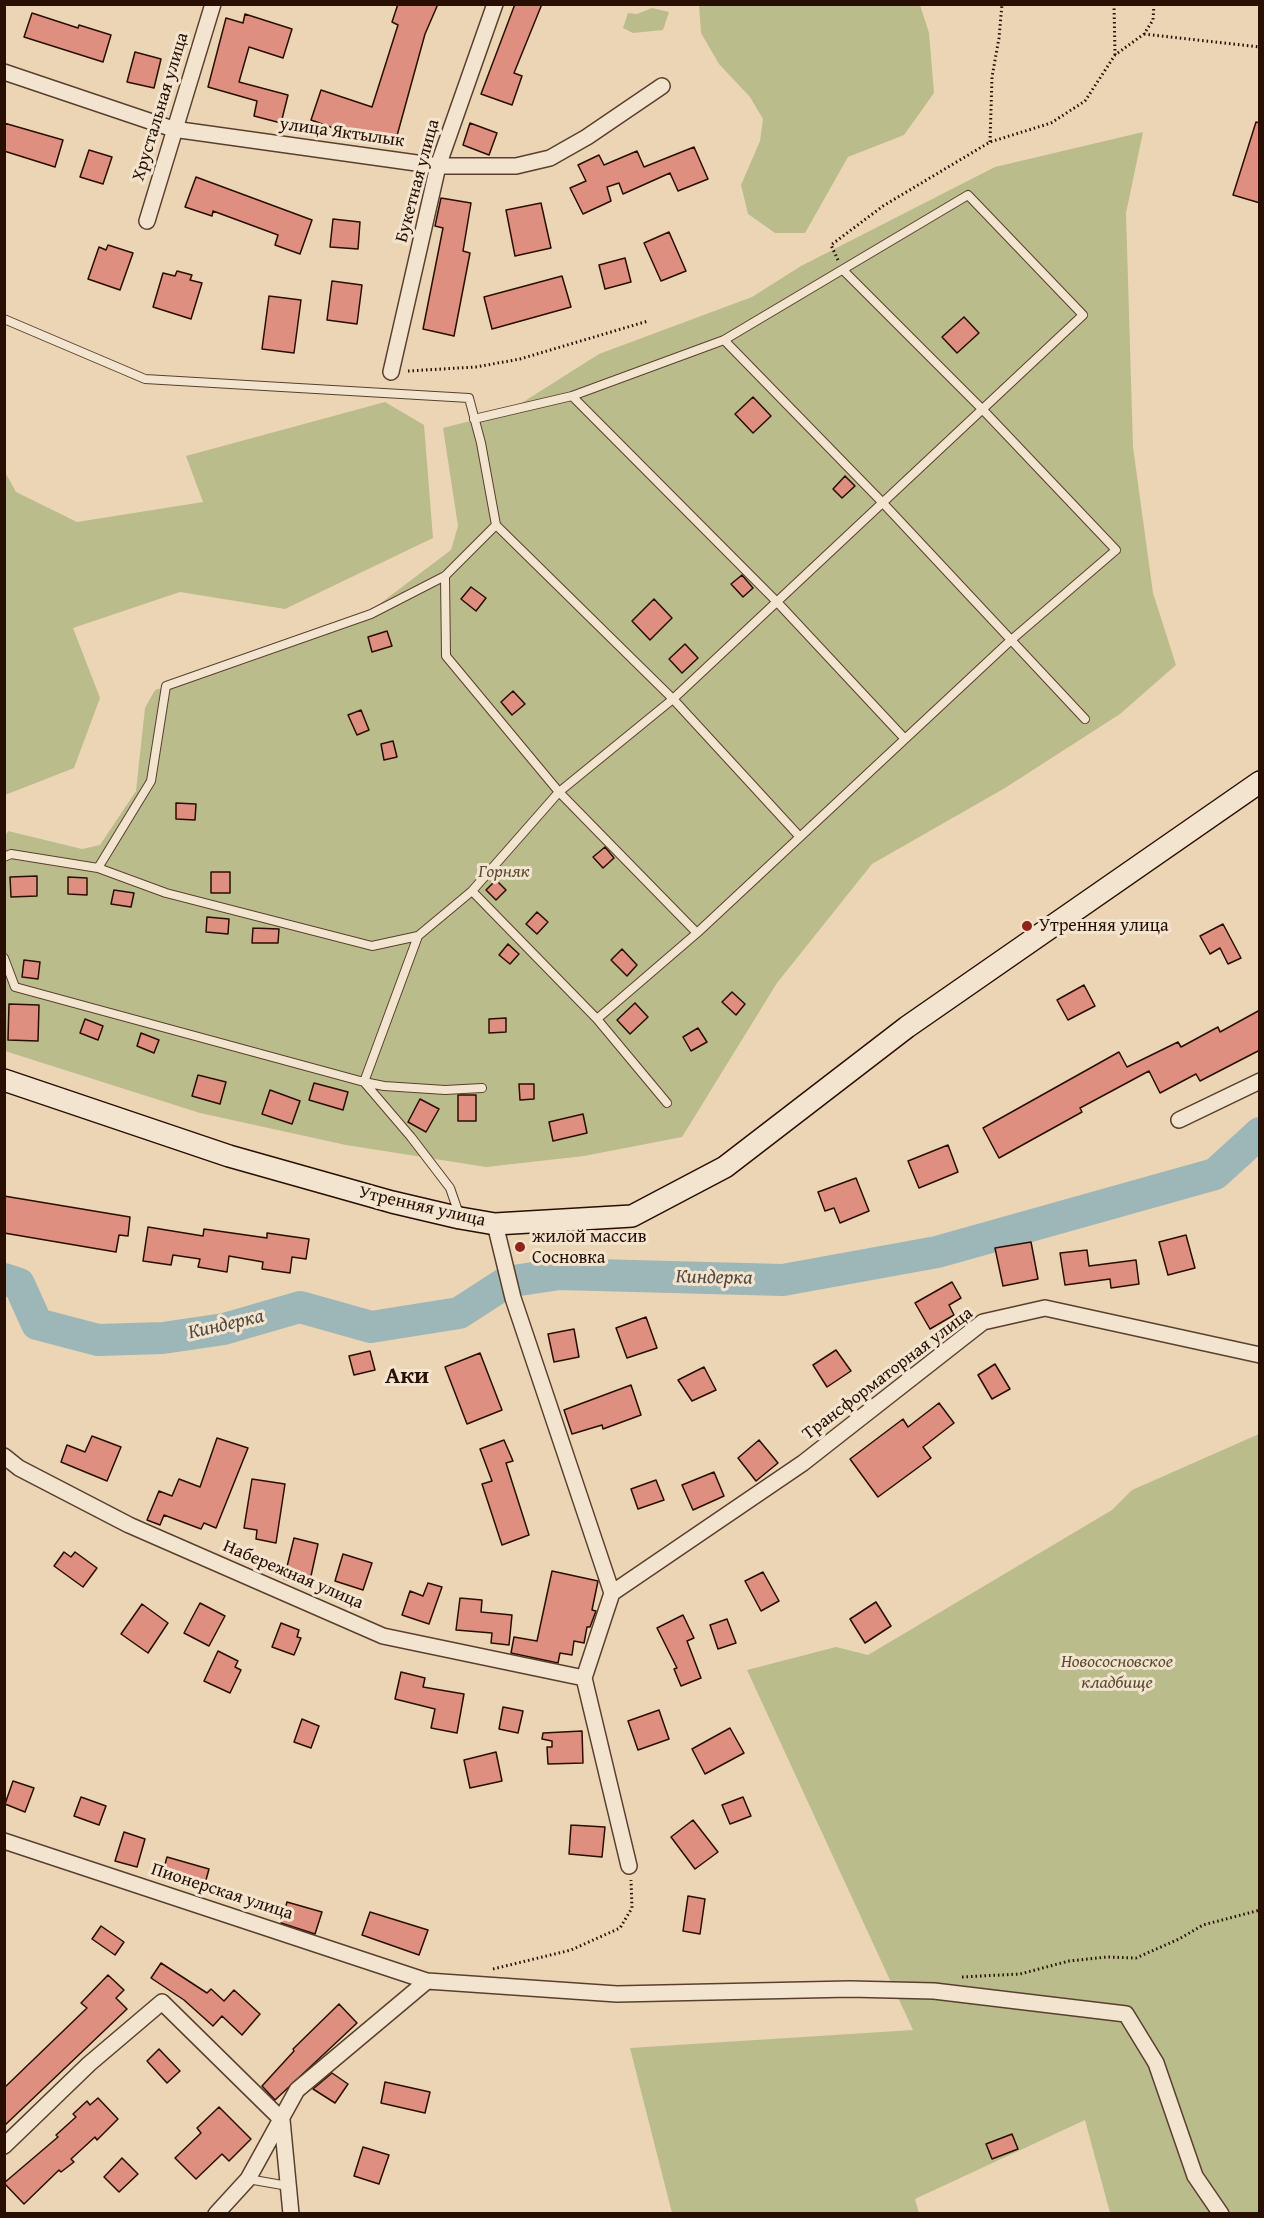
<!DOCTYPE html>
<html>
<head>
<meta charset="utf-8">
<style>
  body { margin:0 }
  #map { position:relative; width:1264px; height:2218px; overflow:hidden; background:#ecd5b5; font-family:"Gentium Book Plus",serif }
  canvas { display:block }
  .frame { position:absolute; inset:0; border:6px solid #280f01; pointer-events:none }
</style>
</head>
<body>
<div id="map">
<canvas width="1264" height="2218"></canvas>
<div class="frame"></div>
</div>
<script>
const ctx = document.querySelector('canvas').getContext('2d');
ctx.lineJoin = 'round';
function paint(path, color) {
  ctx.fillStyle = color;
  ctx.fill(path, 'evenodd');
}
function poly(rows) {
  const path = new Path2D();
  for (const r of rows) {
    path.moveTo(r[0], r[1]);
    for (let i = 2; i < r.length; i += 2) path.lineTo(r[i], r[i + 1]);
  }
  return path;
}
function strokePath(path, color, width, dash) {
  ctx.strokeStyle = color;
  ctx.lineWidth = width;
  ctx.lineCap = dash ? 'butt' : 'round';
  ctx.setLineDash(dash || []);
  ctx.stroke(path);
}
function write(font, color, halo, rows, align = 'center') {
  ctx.font = font + ' "Gentium Book Plus",serif';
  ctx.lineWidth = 6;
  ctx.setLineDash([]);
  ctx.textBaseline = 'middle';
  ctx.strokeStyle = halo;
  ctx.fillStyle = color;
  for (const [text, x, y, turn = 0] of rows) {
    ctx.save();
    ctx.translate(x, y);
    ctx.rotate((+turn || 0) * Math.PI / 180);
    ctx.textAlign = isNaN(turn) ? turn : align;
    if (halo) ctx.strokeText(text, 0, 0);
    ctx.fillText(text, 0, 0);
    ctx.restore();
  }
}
const green = poly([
  [699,5,920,5,929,33,934,93,904,135,848,157,805,233,775,233,748,214,741,185,760,141,763,119,750,97,719,64,701,33],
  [652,8,669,12,663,30,633,33,623,28,628,13,637,14],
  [1143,132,1126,213,1133,447,1153,593,1176,665,1120,714,1005,788,872,864,777,983,682,1137,584,1156,486,1167,346,1145,200,1113,5,1051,4,838,8,831,82,849,100,845,136,791,145,708,155,690,241,665,353,624,451,550,458,526,443,428,509,411,599,354,752,297,801,266,995,167],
  [385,402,424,425,433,538,285,609,180,592,73,628,100,698,74,768,5,795,5,472,16,492,77,522,203,502,186,456],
  [1259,1434,1259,2213,1110,2213,1085,2120,915,2199,919,2213,672,2213,630,2048,913,2030,747,1670,836,1647,868,1655,1112,1510,1132,1490]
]);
const river = poly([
  [4,1279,19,1284,37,1324,98,1340,163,1338,224,1329,300,1307,371,1327,459,1313,507,1282,559,1274,783,1280,937,1252,1215,1174,1260,1133]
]);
const building = poly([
  [398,4,438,4,425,34,395,143,341,126,339,130,311,120,321,90,372,107,398,25,392,22,398,4],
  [515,4,542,4,514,73,522,76,512,105,481,94,515,4],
  [32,13,78,28,79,25,111,35,103,62,24,37,32,13],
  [245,14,292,29,283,58,249,47,239,82,288,95,281,123,254,116,257,101,208,87,226,18,243,23,245,14],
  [135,52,161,59,154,88,127,82,135,52],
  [1256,122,1260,123,1260,203,1233,195,1256,122],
  [4,123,63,140,55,167,4,151,4,123],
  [470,123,497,133,489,155,463,145,470,123],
  [694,147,708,179,678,191,670,173,623,194,619,183,607,187,611,201,583,214,570,188,586,181,578,165,599,155,604,165,637,151,644,167,694,147],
  [89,150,112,157,103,184,80,177,89,150],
  [196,177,312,220,300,254,275,245,278,235,213,211,212,216,185,207,196,177],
  [441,198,471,203,463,251,470,253,454,336,423,329,443,228,435,226,441,198],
  [541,203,551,248,515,256,506,210,541,203],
  [333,219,360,222,358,249,330,247,333,219],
  [669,232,686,271,661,281,644,243,669,232],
  [108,245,133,253,120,290,88,279,99,247,106,250,108,245],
  [625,258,631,282,605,289,599,265,625,258],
  [177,271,192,275,190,280,202,283,191,319,153,307,163,273,175,276,177,271],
  [562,276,571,307,492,329,484,297,562,276],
  [332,281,362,285,357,324,327,320,332,281],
  [269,296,301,300,294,353,262,349,269,296],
  [964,317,979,333,957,353,942,337,964,317],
  [753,397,771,416,753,433,735,414,753,397],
  [845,476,855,486,842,498,833,489,845,476],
  [742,575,753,588,743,597,731,584,742,575],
  [471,587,486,598,476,611,461,599,471,587],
  [654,599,672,618,650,640,632,621,654,599],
  [387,631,392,646,372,652,368,637,387,631],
  [685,644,698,658,682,673,669,659,685,644],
  [513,691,525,704,512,715,501,702,513,691],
  [361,710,369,730,357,735,348,715,361,710],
  [393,741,397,757,384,760,381,744,393,741],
  [176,803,196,804,195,820,176,819,176,803],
  [605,847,614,858,603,868,593,857,605,847],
  [211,872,230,872,230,893,211,893,211,872],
  [37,876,37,896,11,897,10,877,37,876],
  [68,877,87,878,87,895,68,894,68,877],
  [496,880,506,890,496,900,486,890,496,880],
  [114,890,134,893,131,907,111,904,114,890],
  [537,912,548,922,537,934,526,924,537,912],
  [207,917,229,919,228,934,206,932,207,917],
  [1223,924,1241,958,1228,964,1220,948,1210,954,1200,936,1223,924],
  [253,928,279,929,278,943,252,943,253,928],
  [508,944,519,954,510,964,499,955,508,944],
  [622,949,637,965,627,976,611,960,622,949],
  [24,960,40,962,38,979,22,977,24,960],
  [1084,985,1095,1006,1068,1020,1057,1000,1084,985],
  [732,992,745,1004,736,1015,722,1002,732,992],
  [635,1003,648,1017,630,1034,617,1020,635,1003],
  [9,1004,39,1005,38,1041,8,1040,9,1004],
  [1260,1010,1260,1050,1200,1081,1196,1074,1160,1093,1149,1071,1080,1108,1082,1112,999,1158,983,1128,1119,1052,1127,1067,1178,1042,1181,1047,1218,1027,1220,1032,1260,1010],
  [506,1018,506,1032,489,1033,489,1019,506,1018],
  [85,1019,103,1026,98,1040,80,1033,85,1019],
  [698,1028,707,1042,691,1051,683,1037,698,1028],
  [141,1033,159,1040,154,1053,137,1046,141,1033],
  [198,1075,226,1082,220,1104,192,1096,198,1075],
  [314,1083,348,1092,343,1110,309,1100,314,1083],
  [519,1084,534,1084,534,1099,520,1100,519,1084],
  [270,1090,300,1101,292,1124,262,1114,270,1090],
  [458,1095,476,1095,476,1121,458,1121,458,1095],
  [420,1099,439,1109,426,1132,408,1122,420,1099],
  [583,1114,587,1133,553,1141,549,1122,583,1114],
  [948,1145,958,1172,919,1188,908,1161,948,1145],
  [856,1178,869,1211,840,1223,834,1208,825,1211,818,1192,856,1178],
  [4,1196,130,1217,128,1236,119,1235,116,1252,4,1233,4,1196],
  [148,1227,203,1236,204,1229,267,1238,267,1233,309,1239,306,1259,292,1257,290,1273,262,1269,263,1262,229,1256,227,1272,198,1267,200,1259,173,1255,171,1265,143,1261,148,1227],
  [1186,1235,1195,1268,1168,1275,1159,1242,1186,1235],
  [1031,1242,1038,1279,1003,1286,995,1248,1031,1242],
  [1087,1250,1089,1266,1136,1260,1139,1284,1111,1288,1110,1279,1065,1285,1060,1253,1087,1250],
  [952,1282,961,1298,949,1305,954,1315,930,1329,915,1303,952,1282],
  [646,1317,657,1348,627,1358,616,1328,646,1317],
  [574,1329,579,1357,554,1362,548,1334,574,1329],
  [836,1350,851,1371,827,1387,813,1365,836,1350],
  [370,1351,375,1370,354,1375,349,1356,370,1351],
  [480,1353,502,1410,467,1424,445,1367,480,1353],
  [995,1364,1010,1389,992,1399,978,1375,995,1364],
  [704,1367,716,1390,692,1401,678,1380,704,1367],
  [631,1385,641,1415,603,1429,602,1425,572,1434,564,1410,631,1385],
  [939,1403,954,1423,923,1447,931,1458,878,1497,850,1459,903,1419,908,1427,939,1403],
  [92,1436,121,1447,107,1481,61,1462,67,1445,85,1452,92,1436],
  [217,1438,248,1448,216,1528,204,1523,201,1529,164,1515,160,1525,147,1520,159,1491,172,1496,179,1479,200,1487,217,1438],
  [504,1440,513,1461,506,1463,529,1535,502,1545,482,1484,492,1481,480,1449,504,1440],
  [759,1440,778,1463,756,1481,738,1458,759,1440],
  [714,1472,724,1496,693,1510,682,1485,714,1472],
  [252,1479,285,1484,276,1543,256,1539,257,1530,244,1528,252,1479],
  [656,1480,664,1500,638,1509,631,1489,656,1480],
  [294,1538,318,1544,309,1585,284,1579,294,1538],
  [64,1552,71,1557,75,1552,97,1568,83,1587,54,1566,64,1552],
  [343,1554,372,1563,363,1590,335,1581,343,1554],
  [552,1571,598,1581,592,1610,596,1611,590,1627,587,1627,584,1643,574,1641,572,1655,560,1653,558,1663,511,1653,514,1637,537,1641,552,1571],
  [763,1572,779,1601,761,1611,745,1581,763,1572],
  [428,1583,442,1587,429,1624,402,1615,410,1591,423,1596,428,1583],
  [460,1598,482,1600,481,1612,512,1615,509,1645,491,1643,492,1633,456,1630,460,1598],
  [876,1602,891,1626,865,1643,850,1619,876,1602],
  [200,1603,225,1616,209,1646,184,1633,200,1603],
  [142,1604,168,1623,148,1653,121,1634,142,1604],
  [683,1615,694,1638,687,1641,701,1678,681,1686,674,1669,677,1668,657,1628,683,1615],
  [727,1619,736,1643,718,1649,710,1625,727,1619],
  [281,1623,299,1630,297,1637,301,1638,294,1655,272,1647,281,1623],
  [218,1651,238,1661,235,1667,241,1670,230,1693,204,1681,218,1651],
  [401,1672,425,1678,423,1687,464,1694,457,1733,431,1728,435,1709,395,1699,401,1672],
  [503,1707,523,1711,518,1733,499,1729,503,1707],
  [659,1710,669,1739,638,1750,628,1721,659,1710],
  [302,1719,319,1726,311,1748,294,1742,302,1719],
  [730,1728,744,1753,705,1774,692,1749,730,1728],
  [582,1731,583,1763,548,1764,547,1747,552,1747,552,1741,542,1739,543,1733,582,1731],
  [496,1752,502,1781,470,1788,464,1760,496,1752],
  [13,1781,34,1788,25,1812,5,1804,13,1781],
  [81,1797,106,1806,99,1825,74,1816,81,1797],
  [743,1797,751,1816,730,1824,722,1805,743,1797],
  [693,1820,718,1852,695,1869,671,1837,693,1820],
  [571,1825,605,1827,602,1857,569,1854,571,1825],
  [124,1832,145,1839,137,1867,115,1861,124,1832],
  [167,1857,209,1869,203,1891,161,1879,167,1857],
  [688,1896,705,1899,700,1934,683,1931,688,1896],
  [287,1902,322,1912,315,1934,281,1923,287,1902],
  [370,1912,428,1930,419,1955,362,1935,370,1912],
  [101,1926,124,1942,115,1955,92,1939,101,1926],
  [161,1963,207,1993,211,1989,224,2001,234,1990,260,2014,242,2035,222,2016,213,2026,184,2000,151,1978,161,1963],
  [108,1975,124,1990,116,1998,127,2009,4,2126,4,2088,87,2008,81,2003,108,1975],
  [339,2004,357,2023,275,2100,262,2086,294,2051,293,2049,339,2004],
  [159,2049,180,2071,167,2083,147,2061,159,2049],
  [332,2073,348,2084,335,2103,313,2089,332,2073],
  [385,2082,430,2092,425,2113,381,2103,385,2082],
  [98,2098,118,2119,97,2140,95,2137,71,2159,74,2162,61,2172,59,2170,24,2204,4,2183,58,2137,56,2135,76,2117,73,2114,87,2101,90,2105,98,2098],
  [219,2107,251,2139,229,2161,222,2154,196,2179,175,2158,201,2133,197,2128,219,2107],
  [1012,2134,1018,2149,992,2159,986,2144,1012,2134],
  [363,2147,389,2155,379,2184,354,2176,363,2147],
  [122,2158,138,2174,119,2192,104,2177,122,2158]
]);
const path = poly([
  [1114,4,1115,55],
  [1144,34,1260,47],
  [990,142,992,77,999,38,1002,4],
  [838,260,831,245,883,206,990,142,1051,123,1085,101,1115,55,1144,34,1153,20,1154,4],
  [408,371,476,367,520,359,648,321],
  [493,1969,571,1950,620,1928,632,1908,631,1880],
  [962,1977,1020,1974,1069,1961,1107,1957,1136,1958,1179,1939,1203,1925,1260,1910]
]);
const lane = poly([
  [4,319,145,379,469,398,481,443,496,525,445,576,371,614,166,686,151,781,98,868],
  [724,340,882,502,1085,719],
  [572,396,778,603,905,739],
  [496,525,673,699,800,837],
  [445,576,446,656,559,792,697,933],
  [4,857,11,854,98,868,166,893,372,946,418,936,472,891,559,792,673,699,1083,315,968,195,724,340,572,396,474,419],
  [472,891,597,1019,697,933,1010,641,1116,550,984,411,843,270],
  [418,936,364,1082,384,1086,445,1090,482,1088],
  [4,958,15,987,364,1082,411,1137,450,1188,459,1214],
  [597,1019,667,1103],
  [248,2179,288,2186]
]);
const street = poly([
  [4,72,173,129,438,166,516,166,550,158,587,137,662,86],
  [147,221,213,4],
  [391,372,438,166,495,4],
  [1179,1120,1260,1081],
  [495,1224,513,1298,612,1593,584,1678,629,1866],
  [4,1456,19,1468,129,1525,383,1636,584,1678],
  [612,1593,803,1463,983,1322,1045,1308,1260,1355],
  [4,1841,427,1981,617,1994,850,1989,934,1991,1126,2014,1156,2063,1195,2176,1221,2214],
  [282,2120,291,2214],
  [4,2146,89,2064,162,2002,282,2120],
  [216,2214,248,2179,297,2090,427,1981]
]);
const secondary = poly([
  [4,1080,229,1156,392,1202,460,1218,495,1224,632,1216,725,1167,907,1027,1260,782]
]);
const markers = [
  [1027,926,6,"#8f2418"],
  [520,1247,6,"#8f2418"]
];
const streetNames = [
  ["Хрустальная улица",161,107,-73],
  ["улица Яктылык",342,133,8],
  ["Букетная улица",418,181,-75],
  ["Утренняя улица",422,1207,13],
  ["Трансформаторная улица",888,1374,-37],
  ["Набережная улица",293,1575,23],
  ["Пионерская улица",222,1892,18]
];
const parkNames = [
  ["Горняк",504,872],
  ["Новососновское",1117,1662],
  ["кладбище",1117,1683]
];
const poiNames = [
  ["Утренняя улица",1039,926],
  ["жилой массив",532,1237],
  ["Сосновка",532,1258]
];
const waterNames = [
  ["Киндерка",714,1278,1],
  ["Киндерка",226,1325,-13]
];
const districtNames = [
  ["Аки",407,1377]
];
paint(green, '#bbbc8b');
strokePath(river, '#9db6b8', 32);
paint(building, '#df8f80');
strokePath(building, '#280f01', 1.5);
strokePath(lane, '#59402e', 10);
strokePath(street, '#59402e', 18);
strokePath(secondary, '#280f01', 24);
strokePath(path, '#280f01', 3, [1.5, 3]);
strokePath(lane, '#f3e4cf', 8);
strokePath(street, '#f3e4cf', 15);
strokePath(secondary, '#f3e4cf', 21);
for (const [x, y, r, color] of markers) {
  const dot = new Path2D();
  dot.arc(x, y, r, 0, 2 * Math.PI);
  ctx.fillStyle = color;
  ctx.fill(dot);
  strokePath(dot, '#f3e4cf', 2);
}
write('18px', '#280f01', '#f3e4cf', streetNames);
write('italic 18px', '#5b4c31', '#f3e4cf', parkNames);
write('18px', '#280f01', '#f3e4cf', poiNames, 'left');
write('italic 20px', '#514941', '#f3e4cf', waterNames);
write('bold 24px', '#280f01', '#f3e4cf', districtNames);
</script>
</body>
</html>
